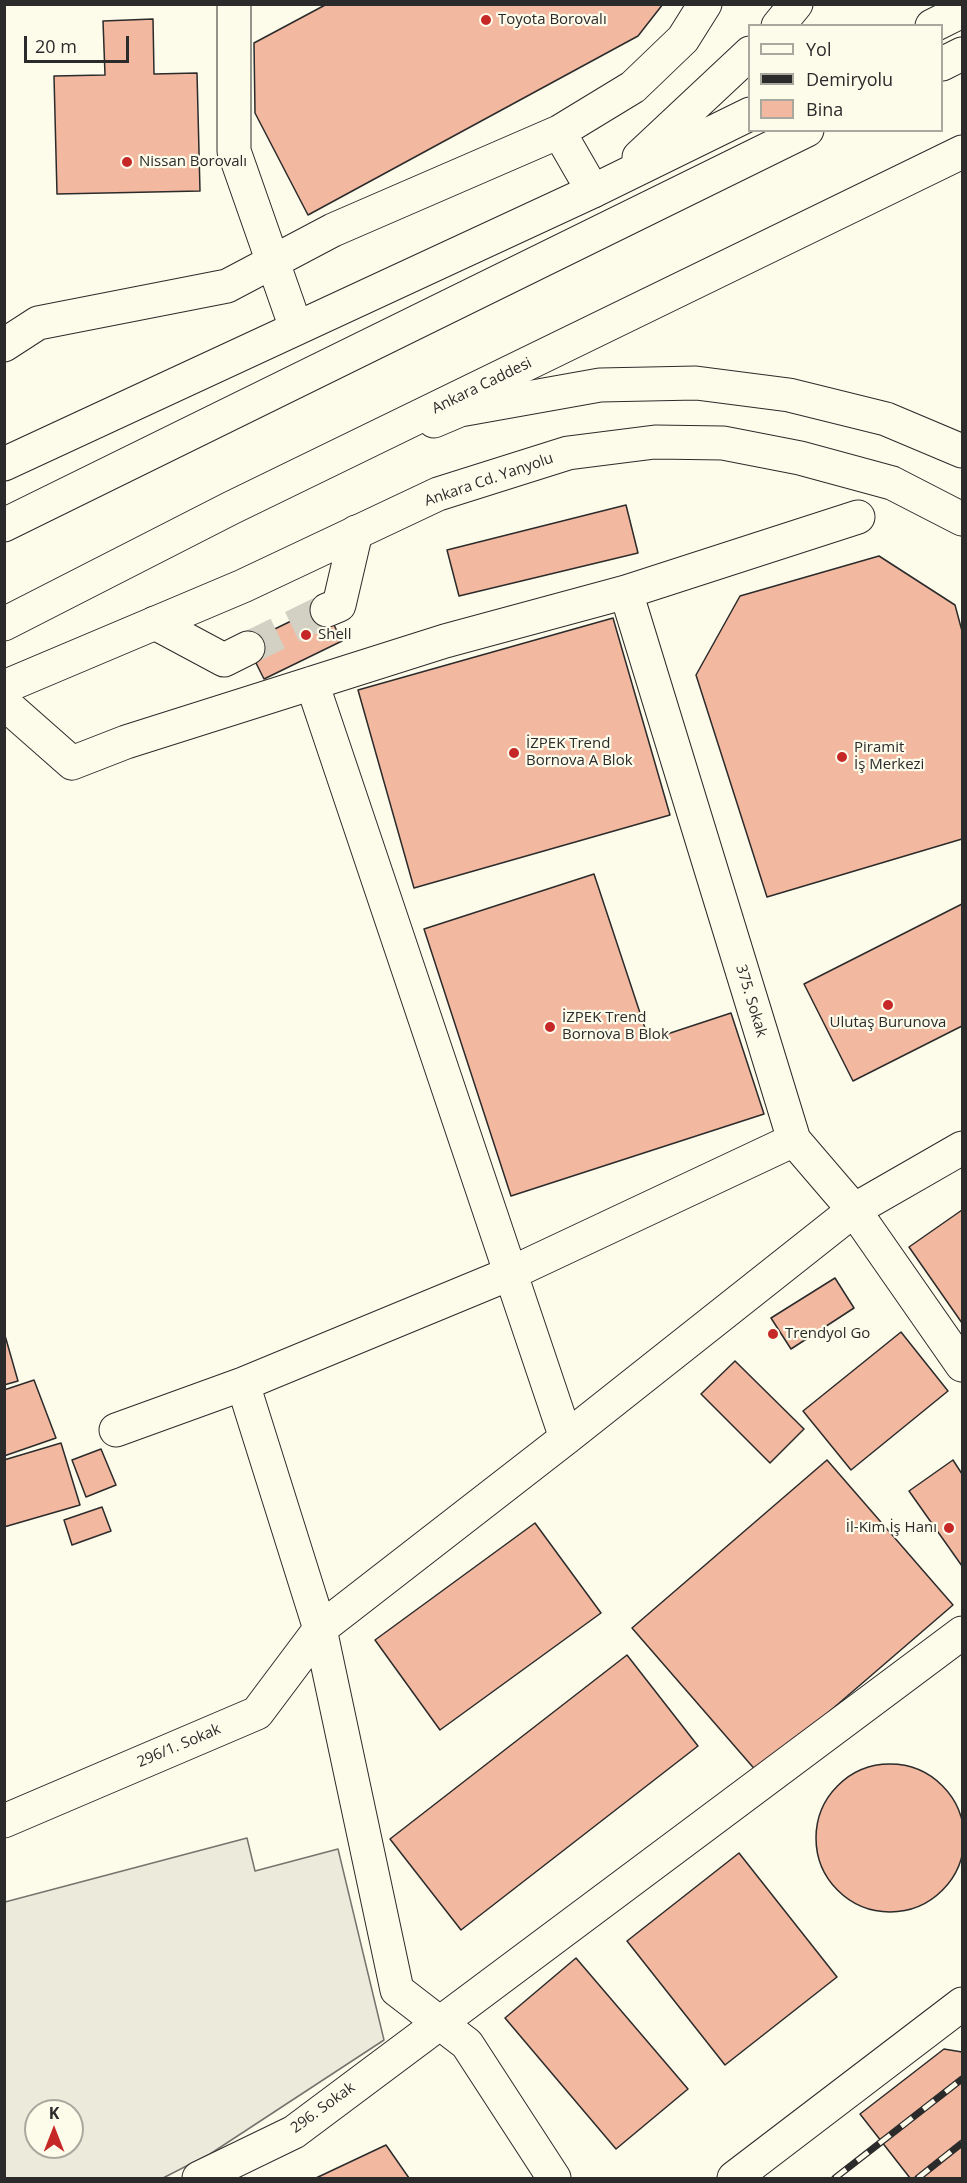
<!DOCTYPE html>
<html>
<head>
<meta charset="utf-8">
<style>
  body { margin:0 }
  #map { position:relative; width:967px; height:2183px; overflow:hidden; background:#fdfbea; font-family:"Open Sans",sans-serif }
  canvas { display:block }
  .frame { position:absolute; inset:0; border:6px solid #2b2b2b; pointer-events:none }
  .legend { position:absolute; left:748px; top:24px; width:195px; height:108px; box-sizing:border-box; background:#fdfbea; border:2px solid #a9a89e; margin:0; padding:8px 10px; list-style:none; font-size:18px; color:#2b2b2b }
  .legend li { display:flex; align-items:center; gap:12px; height:30px }
  .legend b { width:30px; border:2px solid #a9a89e }
  .north { position:absolute; left:24px; top:2099px; width:60px; height:60px; box-sizing:border-box; background:#fdfbea; border:2px solid #a9a89e; border-radius:50%; rotate:0deg; font-size:16px; font-weight:700; line-height:24px; text-align:center; color:#2b2b2b }
  .north::after { content:''; display:block; margin:auto; width:21px; height:27px; background:#c62828; clip-path:polygon(50% 0,100% 100%,50% 72%,0 100%) }
  .scale { position:absolute; left:24px; top:36px; width:105px; height:27px; box-sizing:border-box; border:3px solid #2b2b2b; border-top:0; padding-left:8px; font-size:18px; line-height:21px; white-space:nowrap; color:#2b2b2b; -webkit-text-stroke:4px #fdfbea; paint-order:stroke }
</style>
</head>
<body>
<div id="map">
<canvas width="967" height="2183"></canvas>
<div class="frame"></div>
<ul class="legend">
<li><b style="height:8px;background:#fdfbea"></b>Yol</li>
<li><b style="height:8px;background:#2b2b2b"></b>Demiryolu</li>
<li><b style="height:16px;background:#f2b8a0"></b>Bina</li>
</ul>
<div class="north">K</div>
<div class="scale">20 m</div>
</div>
<script>
const ctx = document.querySelector('canvas').getContext('2d');
ctx.lineJoin = 'round';
function paint(path, color) {
  ctx.fillStyle = color;
  ctx.fill(path, 'evenodd');
}
function poly(rows) {
  const path = new Path2D();
  for (const r of rows) {
    if (r.length === 3) {
      path.moveTo(r[0] + r[2], r[1]);
      path.arc(r[0], r[1], r[2], 0, 2 * Math.PI);
      continue;
    }
    path.moveTo(r[0], r[1]);
    for (let i = 2; i < r.length; i += 2) path.lineTo(r[i], r[i + 1]);
  }
  return path;
}
function strokePath(path, color, width, dash) {
  ctx.strokeStyle = color;
  ctx.lineWidth = width;
  ctx.lineCap = dash ? 'butt' : 'round';
  ctx.setLineDash(dash || []);
  ctx.stroke(path);
}
function write(font, color, halo, rows, align = 'center') {
  ctx.font = font + ' "Open Sans",sans-serif';
  ctx.lineWidth = 4.5;
  ctx.setLineDash([]);
  ctx.textBaseline = 'middle';
  ctx.strokeStyle = halo;
  ctx.fillStyle = color;
  for (const [text, x, y, turn = 0] of rows) {
    ctx.save();
    ctx.translate(x, y);
    ctx.rotate((+turn || 0) * Math.PI / 180);
    ctx.textAlign = isNaN(turn) ? turn : align;
    if (halo) ctx.strokeText(text, 0, 0);
    ctx.fillText(text, 0, 0);
    ctx.restore();
  }
}
const parking = poly([
  [247,1838,255,1871,338,1849,384,2040,210,2154,163,2178,5,2178,5,1902,247,1838],
  [36,2111,72,2111,72,2147,36,2147,36,2111]
]);
const building = poly([
  [327,4,663,4,638,36,308,215,255,113,254,43,327,4],
  [153,19,154,74,197,73,200,191,57,194,54,76,105,75,103,21,153,19],
  [626,505,638,553,459,596,447,550,626,505],
  [879,556,955,605,962,631,962,839,767,897,696,675,740,596,879,556],
  [324,605,342,641,264,679,246,643,324,605],
  [613,618,670,815,414,888,358,690,613,618],
  [594,874,649,1040,731,1013,764,1114,511,1196,424,929,594,874],
  [962,904,962,1026,853,1081,804,984,962,904],
  [962,1210,962,1323,909,1247,962,1210],
  [835,1278,854,1308,791,1349,771,1318,835,1278],
  [4,1332,18,1381,4,1385,4,1332],
  [901,1332,948,1391,851,1470,803,1411,901,1332],
  [735,1361,804,1429,770,1463,701,1394,735,1361],
  [34,1380,56,1438,4,1456,4,1390,34,1380],
  [61,1443,80,1505,4,1527,4,1460,61,1443],
  [101,1449,116,1485,86,1497,72,1460,101,1449],
  [827,1460,953,1605,758,1773,632,1628,827,1460],
  [953,1460,962,1474,962,1566,909,1491,953,1460],
  [102,1507,111,1531,72,1545,64,1520,102,1507],
  [535,1523,601,1613,440,1730,375,1640,535,1523],
  [627,1655,698,1746,461,1930,390,1839,627,1655],
  [890,1838,74],
  [739,1853,837,1977,725,2065,627,1941,739,1853],
  [576,1958,688,2089,616,2149,505,2018,576,1958],
  [944,2049,962,2052,962,2178,910,2178,860,2114,944,2049],
  [386,2145,409,2178,316,2178,386,2145]
]);
const minorTunnel = poly([
  [248,648,327,610]
]);
const minor = poly([
  [234,4,234,151,296,328],
  [559,132,633,87,683,39,705,4],
  [4,345,38,323,227,286,333,230,559,132,593,191],
  [626,592,794,1140,854,1210,962,1365],
  [327,610,339,605,356,532],
  [155,623,224,660,248,648],
  [312,683,566,1438],
  [4,703,72,763,126,742,445,641,626,592,858,517],
  [243,1384,320,1629,397,1990,467,2044,554,2178],
  [116,1430,243,1384,509,1274,794,1140],
  [4,1821,257,1713,320,1629,566,1438,854,1210,962,1148],
  [199,2178,294,2132,962,1633]
]);
const major = poly([
  [778,26,796,4],
  [932,26,962,11],
  [639,157,750,53],
  [434,421,460,410,600,385,696,383,789,395,886,419,962,451],
  [4,464,593,191,750,114],
  [4,687,243,586,438,494,568,453,655,442,723,443,800,458,892,483,962,519],
  [734,2178,962,2004]
]);
const highway = poly([
  [942,64,962,54],
  [4,525,807,130],
  [4,624,231,508,962,152]
]);
const rail = poly([
  [835,2178,962,2079],
  [918,2178,962,2143]
]);
const markers = [
  [486,20,6,"#c62828"],
  [127,162,6,"#c62828"],
  [306,635,6,"#c62828"],
  [514,753,6,"#c62828"],
  [842,757,6,"#c62828"],
  [888,1005,6,"#c62828"],
  [550,1027,6,"#c62828"],
  [773,1334,6,"#c62828"],
  [949,1528,6,"#c62828"]
];
const poiNames = [
  ["Toyota Borovalı",498,20],
  ["Nissan Borovalı",139,162],
  ["Shell",318,635],
  ["İZPEK Trend",526,744],
  ["Bornova A Blok",526,761],
  ["Piramit",854,748],
  ["İş Merkezi",854,765],
  ["İZPEK Trend",562,1018],
  ["Bornova B Blok",562,1035],
  ["Ulutaş Burunova",888,1023,"center"],
  ["Trendyol Go",785,1334],
  ["İl-Kim İş Hanı",937,1528,"right"]
];
const streetNames = [
  ["Ankara Caddesi",482,386,-26],
  ["Ankara Cd. Yanyolu",489,480,-19],
  ["375. Sokak",751,1001,73],
  ["296/1. Sokak",179,1746,-23],
  ["296. Sokak",323,2108,-36]
];
paint(parking, '#eceadb');
strokePath(parking, '#74746e', 1.5);
paint(building, '#f2b8a0');
strokePath(building, '#2b2b2b', 1.5);
strokePath(minorTunnel, '#d3d1c4', 33, [33, 16]);
strokePath(minor, '#2b2b2b', 35);
strokePath(major, '#2b2b2b', 35);
strokePath(highway, '#2b2b2b', 35);
strokePath(minor, '#fdfbea', 33);
strokePath(major, '#fdfbea', 33);
strokePath(highway, '#fdfbea', 33);
strokePath(rail, '#2b2b2b', 7);
strokePath(rail, '#fdfbea', 4.5, [14]);
for (const [x, y, r, color] of markers) {
  const dot = new Path2D();
  dot.arc(x, y, r, 0, 2 * Math.PI);
  ctx.fillStyle = color;
  ctx.fill(dot);
  strokePath(dot, '#fdfbea', 2);
}
write('15px', '#2b2b2b', '#fdfbea', poiNames, 'left');
write('15px', '#2b2b2b', '#fdfbea', streetNames);
</script>
</body>
</html>
